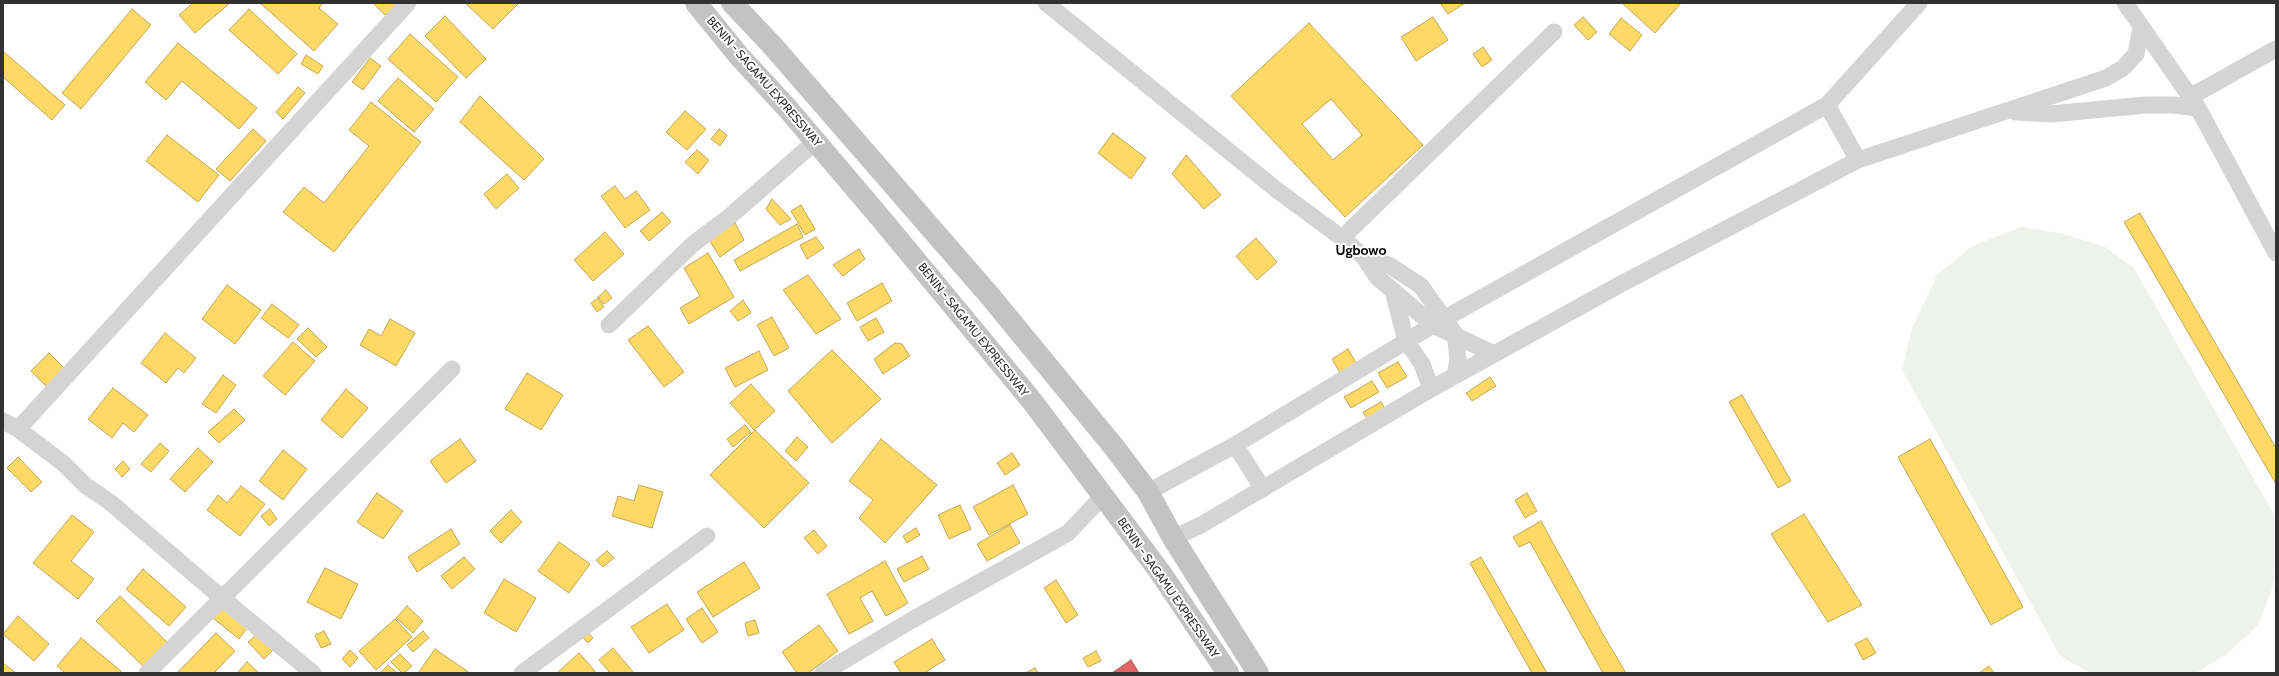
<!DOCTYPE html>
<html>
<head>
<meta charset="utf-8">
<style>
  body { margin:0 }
  #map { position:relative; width:2279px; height:676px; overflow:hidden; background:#fff; font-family:Cabin,sans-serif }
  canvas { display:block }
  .frame { position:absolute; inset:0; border:4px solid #323232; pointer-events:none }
</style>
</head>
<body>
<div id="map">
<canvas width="2279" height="676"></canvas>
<div class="frame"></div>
</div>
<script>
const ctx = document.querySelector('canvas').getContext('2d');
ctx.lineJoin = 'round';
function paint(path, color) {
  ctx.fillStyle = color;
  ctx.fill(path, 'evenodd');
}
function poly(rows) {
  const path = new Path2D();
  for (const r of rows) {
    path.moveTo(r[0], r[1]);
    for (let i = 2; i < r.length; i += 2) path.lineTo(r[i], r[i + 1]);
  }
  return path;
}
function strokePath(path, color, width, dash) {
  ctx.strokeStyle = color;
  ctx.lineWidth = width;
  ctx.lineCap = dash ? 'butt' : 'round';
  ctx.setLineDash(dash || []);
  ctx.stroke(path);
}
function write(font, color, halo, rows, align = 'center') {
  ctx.font = font + ' Cabin,sans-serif';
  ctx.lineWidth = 4;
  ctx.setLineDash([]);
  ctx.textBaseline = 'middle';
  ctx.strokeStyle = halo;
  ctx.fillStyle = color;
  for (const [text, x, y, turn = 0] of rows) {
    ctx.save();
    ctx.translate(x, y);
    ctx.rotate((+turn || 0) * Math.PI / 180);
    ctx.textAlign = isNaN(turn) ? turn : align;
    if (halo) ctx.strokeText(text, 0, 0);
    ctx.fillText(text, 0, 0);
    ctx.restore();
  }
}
const green = poly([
  [2021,227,2064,234,2105,247,2134,268,2275,516,2276,570,2272,589,2258,625,2228,653,2196,673,2090,673,2060,656,1902,370,1912,328,1937,275,1972,246]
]);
const homes = poly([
  [193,3,230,3,195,33,179,15,193,3],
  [260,3,323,3,319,8,338,24,314,51,260,3],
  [373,3,401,3,387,17,373,3],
  [465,3,519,3,493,29,465,3],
  [1440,3,1465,3,1448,14,1440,3],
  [1622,3,1681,3,1655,33,1622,3],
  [132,9,151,25,81,109,62,93,132,9],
  [249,9,297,54,278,74,229,30,249,9],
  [445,16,486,59,466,78,425,36,445,16],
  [1433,17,1448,40,1416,61,1401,37,1433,17],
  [1583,17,1597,32,1588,40,1574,25,1583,17],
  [1621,18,1642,35,1630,51,1609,34,1621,18],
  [1309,23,1423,145,1345,217,1231,96,1309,23],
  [1331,99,1362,135,1333,160,1302,124,1331,99],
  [410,34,458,77,436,102,388,59,410,34],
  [178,43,257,108,239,129,182,81,166,100,145,82,178,43],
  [1483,47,1492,60,1482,67,1473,54,1483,47],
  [3,51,65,105,52,120,3,77,3,51],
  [306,55,323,66,318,74,301,64,306,55],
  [370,58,381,66,363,90,352,82,370,58],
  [398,78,434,109,414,132,378,101,398,78],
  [298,87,305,93,283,119,276,112,298,87],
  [480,96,544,159,524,180,460,122,480,96],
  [371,102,421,142,334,252,283,212,304,187,324,203,369,146,349,130,371,102],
  [685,111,706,129,687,150,666,132,685,111],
  [253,129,266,141,230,181,216,169,253,129],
  [719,129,727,135,720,146,711,139,719,129],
  [1113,133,1146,158,1131,179,1098,153,1113,133],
  [167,135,219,175,198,202,146,161,167,135],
  [697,150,709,160,698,174,685,162,697,150],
  [1186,155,1221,195,1204,209,1172,174,1186,155],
  [507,174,519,188,496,209,484,194,507,174],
  [615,186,625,199,636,191,650,210,625,228,601,196,615,186],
  [772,199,791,219,780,225,766,209,772,199],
  [801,205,815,229,805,235,791,211,801,205],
  [662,212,671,222,649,241,640,231,662,212],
  [2140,213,2276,448,2276,484,2124,222,2140,213],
  [735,223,744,240,720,257,709,240,735,223],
  [797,224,803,237,740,271,734,260,797,224],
  [605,232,624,254,593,281,574,260,605,232],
  [816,237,824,248,807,259,800,245,816,237],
  [1256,238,1277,262,1257,280,1236,256,1256,238],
  [859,249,865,259,843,276,833,265,859,249],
  [708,253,734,297,689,324,680,308,700,296,684,268,708,253],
  [808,275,841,319,816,334,783,290,808,275],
  [882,283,892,301,857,321,847,303,882,283],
  [227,285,261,310,235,344,202,319,227,285],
  [606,290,612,298,604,304,598,297,606,290],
  [598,298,604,307,597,312,591,303,598,298],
  [743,300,751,313,738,321,730,311,743,300],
  [272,304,299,325,288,338,261,318,272,304],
  [772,317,789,348,774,356,757,325,772,317],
  [876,318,884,332,868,341,860,327,876,318],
  [390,319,415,333,396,366,360,345,369,329,381,336,390,319],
  [648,326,684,372,664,387,628,340,648,326],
  [308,328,327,347,316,357,297,339,308,328],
  [165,333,196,358,184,373,178,368,166,383,141,363,165,333],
  [293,342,315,361,285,395,263,376,293,342],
  [895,343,902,344,910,356,883,374,874,359,895,343],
  [1348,349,1358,366,1342,376,1332,359,1348,349],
  [832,350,881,399,832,443,788,391,832,350],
  [759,351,768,370,735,387,725,368,759,351],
  [49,353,65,369,47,387,31,371,49,353],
  [1398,362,1407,377,1387,388,1378,373,1398,362],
  [527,373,563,395,541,430,505,409,527,373],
  [223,375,236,385,216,413,202,404,223,375],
  [1490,377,1496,386,1472,401,1466,393,1490,377],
  [1372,381,1379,392,1351,408,1344,397,1372,381],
  [751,384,775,411,754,430,730,403,751,384],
  [113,388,148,415,134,432,123,423,112,438,88,419,113,388],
  [346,389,368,408,342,438,321,420,346,389],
  [1742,395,1791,481,1778,488,1729,402,1742,395],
  [1381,402,1388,414,1371,425,1363,412,1381,402],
  [234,409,245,420,219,443,208,432,234,409],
  [745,425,751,432,733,447,727,439,745,425],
  [755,430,809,483,764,528,710,475,755,430],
  [797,437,808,447,796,461,785,451,797,437],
  [460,439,476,461,446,483,430,461,460,439],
  [881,439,937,485,885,543,859,518,873,500,849,481,881,439],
  [1930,439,2023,607,1991,625,1898,457,1930,439],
  [160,443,169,451,151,472,141,464,160,443],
  [198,448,213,462,185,492,170,479,198,448],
  [283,450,307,469,283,500,259,481,283,450],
  [1012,453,1020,465,1005,475,997,463,1012,453],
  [18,457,42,482,31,492,7,468,18,457],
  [123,461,130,469,122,477,115,469,123,461],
  [639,485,663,492,652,528,612,516,618,496,634,501,639,485],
  [1013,485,1028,514,989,535,973,507,1013,485],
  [241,486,265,504,240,536,207,510,218,495,227,503,241,486],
  [377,493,403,511,383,539,357,522,377,493],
  [1527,493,1537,511,1525,518,1515,500,1527,493],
  [960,505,971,529,949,539,938,515,960,505],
  [270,509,277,519,269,526,261,516,270,509],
  [511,510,522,522,501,543,490,531,511,510],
  [1804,514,1862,605,1828,622,1771,534,1804,514],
  [72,515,94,532,71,561,94,579,78,599,33,563,72,515],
  [1541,521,1604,636,1626,673,1603,673,1530,542,1519,547,1513,537,1541,521],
  [1010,525,1020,543,987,561,977,544,1010,525],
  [916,528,920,535,907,543,903,536,916,528],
  [451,529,460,544,417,572,408,557,451,529],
  [814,530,827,546,818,554,804,538,814,530],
  [559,542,590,564,569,593,538,571,559,542],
  [607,551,614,558,603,567,596,560,607,551],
  [922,556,929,569,904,582,897,569,922,556],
  [464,557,475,569,452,589,441,576,464,557],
  [1481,557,1547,673,1532,673,1470,563,1481,557],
  [885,561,908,603,886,616,872,591,860,598,873,621,849,634,827,594,885,561],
  [744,562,760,588,713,617,697,592,744,562],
  [325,568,358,584,341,619,307,602,325,568],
  [143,569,186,607,169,626,126,589,143,569],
  [504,579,536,598,516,632,484,613,504,579],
  [1056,580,1078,615,1066,623,1044,588,1056,580],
  [120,596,168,643,144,667,96,621,120,596],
  [667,604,684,630,649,653,631,627,667,604],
  [223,606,248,627,239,639,213,618,223,606],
  [407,606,423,621,413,633,396,618,407,606],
  [702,608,718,632,702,643,686,619,702,608],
  [18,616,49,644,34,661,3,634,18,616],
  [395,619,412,637,376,670,359,651,395,619],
  [755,620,759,633,748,636,745,623,755,620],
  [819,625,838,651,808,673,797,673,782,652,819,625],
  [584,628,593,638,588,643,578,632,584,628],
  [324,631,331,644,321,648,315,635,324,631],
  [423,631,429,638,413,652,407,645,423,631],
  [216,633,235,651,214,673,177,673,216,633],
  [258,633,274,649,264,659,248,642,258,633],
  [81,638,121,671,119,673,65,673,57,666,81,638],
  [1867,638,1876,653,1863,660,1855,644,1867,638],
  [932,639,945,660,924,673,901,673,894,662,932,639],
  [613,648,634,673,610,673,599,660,613,648],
  [435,649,470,673,418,673,435,649],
  [350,650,358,658,350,667,342,659,350,650],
  [1096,651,1101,661,1088,667,1083,658,1096,651],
  [579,653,595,671,594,673,557,673,579,653],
  [400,654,412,666,404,673,402,673,391,662,400,654],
  [247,662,259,673,237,673,247,662],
  [3,663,16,673,3,673,3,663],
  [388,665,397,673,380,673,388,665],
  [1989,666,1994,673,1979,673,1989,666],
  [1035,668,1038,673,1025,673,1035,668]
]);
const shops = poly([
  [1131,660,1139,673,1112,673,1131,660]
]);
const street = poly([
  [1046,3,1278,191,1342,238,1364,257,1377,277,1433,325,1494,354],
  [2125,3,2198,108,2276,253],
  [2190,97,2276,49],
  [1827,105,1858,160],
  [2016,112,2051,114,2146,105,2173,105,2198,108],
  [1342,238,1554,32],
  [1364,257,1389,265,1421,286,1455,334,1458,359,1455,376],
  [1393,291,1406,341,1422,364,1431,389],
  [609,325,693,244,729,217,816,141],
  [3,421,18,429,64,464,85,485,111,503,223,599,313,673],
  [18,429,408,3],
  [1235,445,1263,489],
  [1148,492,1235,445,1433,325,1827,105,1919,3],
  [1173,538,1201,525,1431,389,1619,285,1858,160,2106,78,2123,68,2136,54,2141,27],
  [147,673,452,369],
  [522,673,707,536],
  [823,673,912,620,1068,533,1103,496]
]);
const highway = poly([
  [696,3,739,56,788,109,883,221,1032,401,1160,572,1228,673],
  [732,3,771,44,990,296,1114,447,1148,492,1173,538,1258,673]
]);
const streetNames = [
  ["BENIN - SAGAMU EXPRESSWAY",764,82,49],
  ["BENIN - SAGAMU EXPRESSWAY",973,330,51],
  ["BENIN - SAGAMU EXPRESSWAY",1168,588,55]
];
const quarterNames = [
  ["Ugbowo",1361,251]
];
paint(green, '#eff2ec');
paint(homes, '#ffd966');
strokePath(homes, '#c2a756', 1);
paint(shops, '#e06666');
strokePath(shops, '#ac5656', 1);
strokePath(street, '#d4d4d4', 17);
strokePath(highway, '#c3c3c3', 22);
write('12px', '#323232', '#fff', streetNames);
write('bold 14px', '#000', '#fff', quarterNames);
</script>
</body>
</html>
